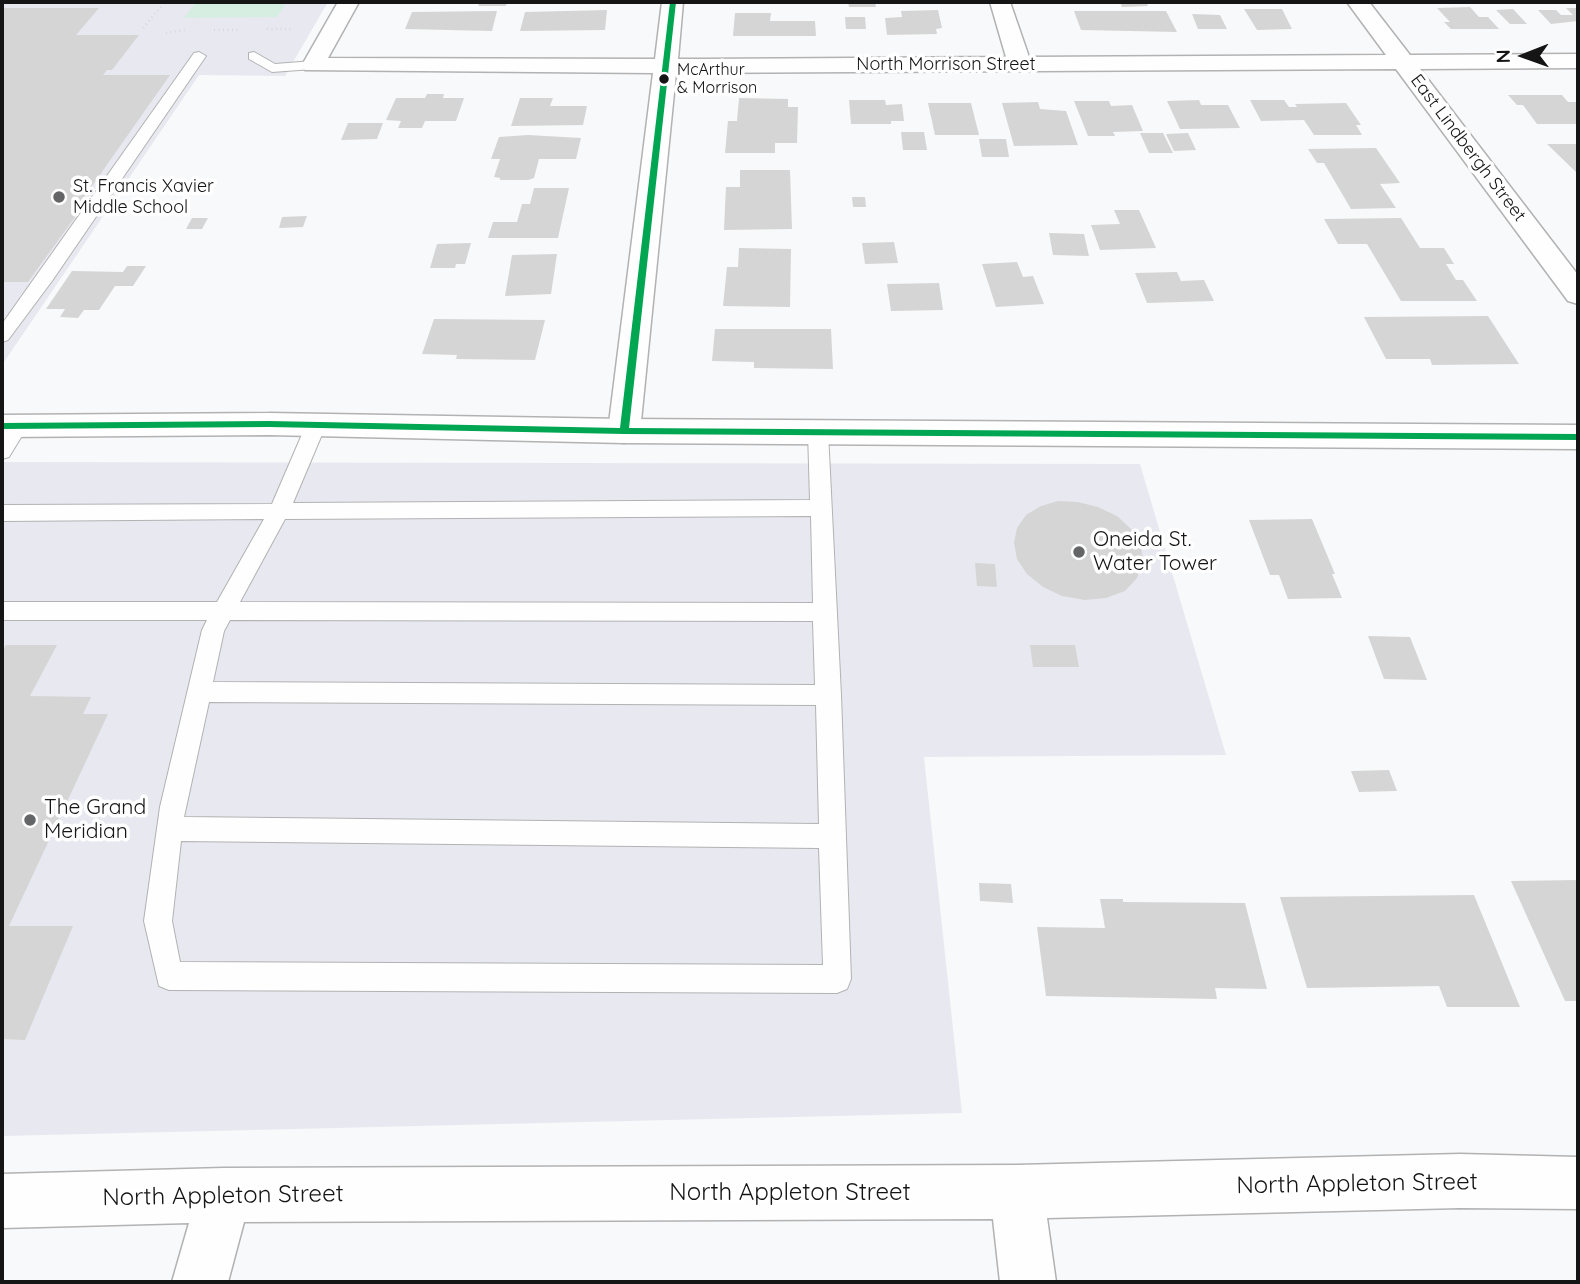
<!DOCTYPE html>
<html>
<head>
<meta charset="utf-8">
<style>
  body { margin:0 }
  #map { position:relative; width:1580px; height:1284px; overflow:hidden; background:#f8f9fa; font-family:Quicksand,sans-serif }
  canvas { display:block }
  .frame { position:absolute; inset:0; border:4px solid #151516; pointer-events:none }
  .north { position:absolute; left:1489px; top:21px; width:70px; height:70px; -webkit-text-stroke:5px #fff; paint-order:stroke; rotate:269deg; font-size:19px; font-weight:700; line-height:28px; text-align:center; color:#151516 }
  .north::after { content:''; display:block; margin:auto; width:24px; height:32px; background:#151516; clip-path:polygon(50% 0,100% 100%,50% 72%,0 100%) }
</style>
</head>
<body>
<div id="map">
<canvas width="1580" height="1284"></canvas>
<div class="frame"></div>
<div class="north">N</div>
</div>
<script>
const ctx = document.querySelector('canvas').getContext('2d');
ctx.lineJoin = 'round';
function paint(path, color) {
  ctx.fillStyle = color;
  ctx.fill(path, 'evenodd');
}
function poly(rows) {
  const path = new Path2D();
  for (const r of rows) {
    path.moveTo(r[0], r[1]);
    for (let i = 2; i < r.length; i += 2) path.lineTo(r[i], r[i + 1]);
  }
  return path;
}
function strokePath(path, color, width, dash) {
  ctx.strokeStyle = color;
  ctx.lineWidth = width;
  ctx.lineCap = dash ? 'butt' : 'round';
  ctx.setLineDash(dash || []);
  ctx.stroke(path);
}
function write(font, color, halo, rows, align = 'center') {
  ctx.font = font + ' Quicksand,sans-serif';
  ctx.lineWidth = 7;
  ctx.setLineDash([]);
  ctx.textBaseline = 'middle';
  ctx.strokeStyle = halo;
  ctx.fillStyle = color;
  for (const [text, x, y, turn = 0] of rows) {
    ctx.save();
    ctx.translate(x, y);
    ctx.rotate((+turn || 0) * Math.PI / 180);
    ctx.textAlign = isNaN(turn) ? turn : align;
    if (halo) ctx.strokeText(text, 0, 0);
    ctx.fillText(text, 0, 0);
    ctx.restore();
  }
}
const built = poly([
  [2,2,328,2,285,76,199,75,2,365],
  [2,462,1140,464,1226,755,924,757,962,1113,2,1136]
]);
const green = poly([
  [196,2,287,2,277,17,184,18]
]);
const building = poly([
  [480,2,507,2,506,6,478,6],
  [848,2,875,2,876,7,849,7],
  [1120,2,1146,2,1148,6,1122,7],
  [1470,7,1479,17,1488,17,1499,29,1451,29,1444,22,1450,22,1437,8],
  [2,8,99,8,76,35,139,35,112,70,107,70,103,75,170,75,73,213,78,213,28,282,2,282],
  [1566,8,1578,8,1578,21,1551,24,1538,10,1556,10,1561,15,1573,15],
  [1244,9,1282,9,1292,29,1257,30],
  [1513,9,1527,24,1510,24,1496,10],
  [607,10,605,30,520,31,525,12],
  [938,10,942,28,936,29,937,34,887,35,885,18,902,17,901,11],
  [497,11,492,31,405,29,412,12],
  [1074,11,1166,11,1177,32,1081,30],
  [735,13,771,13,770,21,815,21,816,36,733,36],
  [1192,14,1220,15,1227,29,1198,29],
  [845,17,865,17,866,29,846,29],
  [427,94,444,94,443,98,464,98,456,121,425,121,422,128,398,128,401,121,386,120,396,98,425,98],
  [1508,95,1562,95,1568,102,1578,102,1578,124,1537,124,1523,105,1517,105],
  [520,98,553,98,550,106,587,106,583,125,511,126],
  [739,98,788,99,788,107,798,107,797,143,775,143,775,153,725,153,728,121,737,121],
  [849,100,885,100,886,105,902,104,904,121,891,121,891,124,851,124],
  [1199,100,1201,105,1228,105,1240,128,1180,129,1167,101],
  [1250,100,1284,100,1289,107,1297,107,1295,104,1346,103,1361,125,1356,125,1362,135,1314,135,1304,120,1261,121],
  [1074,101,1109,101,1111,106,1132,105,1143,131,1113,132,1115,136,1088,136],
  [1038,102,1040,109,1066,111,1078,145,1014,146,1002,103],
  [928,103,971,103,979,135,935,135],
  [348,123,383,123,377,139,341,140],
  [901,132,924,132,927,150,903,150],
  [1140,133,1163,133,1173,153,1149,153],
  [1188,133,1196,150,1174,151,1166,134],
  [528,135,581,138,576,159,539,159,534,178,528,180,500,180,500,178,494,177,500,159,491,159,499,137],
  [979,139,1006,139,1009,157,982,157],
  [1547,144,1578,144,1578,172,1576,172],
  [1376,148,1400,183,1380,184,1396,208,1351,209,1324,163,1317,163,1308,149],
  [740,170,790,170,792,229,724,230,726,187,740,187],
  [534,188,569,188,558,238,488,238,493,222,517,222,522,204,530,204],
  [852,197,865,197,866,207,853,207],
  [1114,210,1139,210,1156,248,1100,250,1091,225,1120,224],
  [307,216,303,227,279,228,282,217],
  [192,218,208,218,202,229,186,229],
  [1401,218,1420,248,1444,248,1454,264,1446,264,1456,280,1463,280,1477,301,1401,301,1367,244,1338,244,1324,219],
  [1049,233,1084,234,1089,256,1053,255],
  [894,242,898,263,865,264,862,243],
  [471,243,465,264,456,264,455,268,430,268,437,244],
  [739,248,791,249,790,307,723,306,727,267,738,267],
  [557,254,551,294,505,296,512,255],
  [1017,262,1023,277,1033,276,1044,304,996,307,982,264],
  [127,266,146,266,133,286,115,286,99,310,84,310,78,318,60,317,65,309,46,309,72,271,123,272],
  [1177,272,1181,281,1204,280,1214,301,1147,303,1135,273],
  [939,283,943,310,891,311,887,284],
  [1488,316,1519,364,1432,365,1430,359,1386,359,1364,317],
  [434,319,545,320,535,360,456,359,457,355,422,354],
  [715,329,831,329,833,369,754,368,754,362,712,361],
  [1058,501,1078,502,1098,507,1117,516,1132,530,1141,546,1143,563,1137,578,1125,591,1106,598,1085,600,1062,596,1043,587,1027,574,1017,559,1014,543,1017,528,1026,515,1041,506],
  [1312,519,1335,574,1332,574,1342,598,1288,599,1279,575,1270,575,1249,520],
  [975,563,995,564,997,587,977,586],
  [1368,636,1410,637,1427,680,1384,679],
  [6,645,57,645,30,696,91,697,83,714,108,714,9,926,73,926,25,1040,2,1039,2,652],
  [1030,645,1075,645,1079,667,1033,667],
  [1389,770,1397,791,1359,792,1351,771],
  [1578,880,1578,1001,1565,1001,1511,881],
  [979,883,1011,884,1013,903,980,901],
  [1474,895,1520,1007,1447,1007,1439,986,1307,988,1280,897],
  [1100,899,1123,899,1123,902,1245,903,1267,989,1215,988,1217,999,1046,996,1037,927,1105,928]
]);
const path = poly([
  [143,28,165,2],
  [267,29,293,29],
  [214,30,241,30],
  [166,33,185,30]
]);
const service = poly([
  [199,52,206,56,52,281,8,340,2,342,2,324,194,53,199,52],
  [254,52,275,64,313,61,320,65,313,69,272,72,249,59,249,53,254,52],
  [316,418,323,420,326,425,293,503,810,500,808,432,811,427,818,425,825,427,828,432,841,695,851,979,847,989,837,993,169,990,159,986,144,921,160,807,202,630,207,620,2,620,2,602,217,602,264,519,2,521,2,505,272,504,306,425,309,420,316,418],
  [811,516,813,603,240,602,285,519,811,516],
  [230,620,813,621,815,685,213,682,224,631,230,620],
  [209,702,816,705,819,824,184,817,209,702],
  [181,841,819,848,823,965,180,962,172,921,181,841],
  [18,419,25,421,28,426,9,457,2,459,2,436,11,421,18,419]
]);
const minor = poly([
  [338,2,359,2,328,58,655,59,662,2,683,2,678,59,702,59,1006,57,990,2,1010,2,1029,57,1386,55,1347,2,1369,2,1410,55,1578,54,1578,68,1420,69,1578,275,1578,304,1568,301,1396,69,676,73,640,431,636,439,624,443,612,439,608,431,653,73,305,70,302,65,338,2],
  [1460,1154,1578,1157,1578,1209,1460,1208,1047,1218,1056,1282,1000,1282,993,1219,244,1222,228,1282,172,1282,189,1223,2,1228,2,1174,224,1168,1017,1165,1460,1154]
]);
const secondary = poly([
  [269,413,624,419,1578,425,1578,449,624,443,269,435,2,437,2,415,269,413]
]);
const bus1 = poly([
  [670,2,676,2,629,428,1578,434,1578,440,624,434,269,427,2,429,2,423,269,421,620,428,670,2]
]);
const markers = [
  [664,79,6,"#151516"],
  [59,197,7,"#646566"],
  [1079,552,7,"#646566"],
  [30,820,7,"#646566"]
];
const farBusnames = [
  ["McArthur",677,70],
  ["& Morrison",677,88]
];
const farStreetnames = [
  ["North Morrison Street",946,65],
  ["East Lindbergh Street",1468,148,53]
];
const farPoinames = [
  ["St. Francis Xavier",73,187],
  ["Middle School",73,208]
];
const poiNames = [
  ["Oneida St.",1093,540],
  ["Water Tower",1093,564],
  ["The Grand",44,808],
  ["Meridian",44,832]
];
const nearStreetnames = [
  ["North Appleton Street",1357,1184,-1],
  ["North Appleton Street",790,1193],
  ["North Appleton Street",223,1196,-1]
];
paint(built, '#e8e9f0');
paint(green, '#d6ede2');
paint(building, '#d5d5d5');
strokePath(service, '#b2b2b3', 2);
strokePath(minor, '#b2b2b3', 3);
strokePath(secondary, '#b2b2b3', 3);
strokePath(path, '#d8d9da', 2.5, [1, 3.5]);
paint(service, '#fefefe');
paint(minor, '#fefefe');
paint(secondary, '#fefefe');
paint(bus1, '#00a651');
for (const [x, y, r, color] of markers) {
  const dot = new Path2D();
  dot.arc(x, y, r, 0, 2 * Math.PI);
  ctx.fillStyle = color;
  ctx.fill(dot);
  strokePath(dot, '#fff', 2.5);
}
write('16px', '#151516', '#fff', farBusnames, 'left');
write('18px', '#151516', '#fff', farStreetnames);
write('18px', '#151516', '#fff', farPoinames, 'left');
write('21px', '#151516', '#fff', poiNames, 'left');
write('24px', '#151516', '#fff', nearStreetnames);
</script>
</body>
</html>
